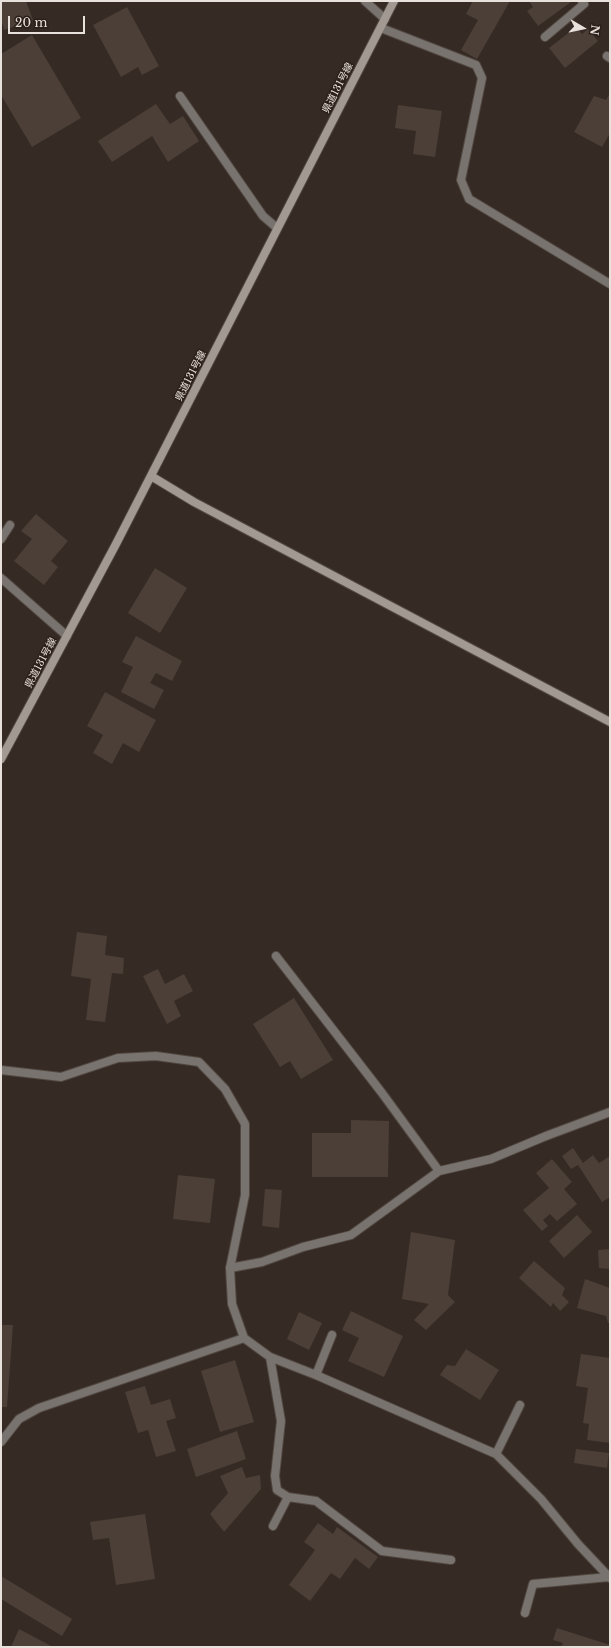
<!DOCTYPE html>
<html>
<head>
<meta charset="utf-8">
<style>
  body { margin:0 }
  #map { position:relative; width:611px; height:1648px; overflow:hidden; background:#362b24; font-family:"Libre Baskerville",serif }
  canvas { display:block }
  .frame { position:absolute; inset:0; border:2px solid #e8e0db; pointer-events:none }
  .north { position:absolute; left:563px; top:8px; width:40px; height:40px; -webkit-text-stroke:3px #2c211a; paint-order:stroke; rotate:99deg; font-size:11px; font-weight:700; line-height:16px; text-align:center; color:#e8e0db }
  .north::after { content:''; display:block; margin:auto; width:14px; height:18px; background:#e8e0db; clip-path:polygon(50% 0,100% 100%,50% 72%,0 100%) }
  .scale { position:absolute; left:8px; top:16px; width:77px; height:18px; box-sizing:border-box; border:2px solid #e8e0db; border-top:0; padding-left:5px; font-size:12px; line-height:14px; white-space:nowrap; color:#e8e0db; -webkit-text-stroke:3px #2c211a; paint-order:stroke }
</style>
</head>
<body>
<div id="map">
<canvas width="611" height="1648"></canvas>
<div class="frame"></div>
<div class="north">N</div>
<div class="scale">20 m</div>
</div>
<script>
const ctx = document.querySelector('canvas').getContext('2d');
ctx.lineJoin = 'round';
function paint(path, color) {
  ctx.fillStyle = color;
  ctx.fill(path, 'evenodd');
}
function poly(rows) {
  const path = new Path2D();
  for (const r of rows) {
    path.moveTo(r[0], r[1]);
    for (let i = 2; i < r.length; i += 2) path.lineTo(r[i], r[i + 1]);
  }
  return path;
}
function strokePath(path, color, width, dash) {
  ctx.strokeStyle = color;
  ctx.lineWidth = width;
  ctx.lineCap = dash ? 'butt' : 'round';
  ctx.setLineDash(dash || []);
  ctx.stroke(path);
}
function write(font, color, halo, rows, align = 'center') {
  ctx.font = font + ' "Libre Baskerville","Noto Sans JP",serif';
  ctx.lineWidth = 3;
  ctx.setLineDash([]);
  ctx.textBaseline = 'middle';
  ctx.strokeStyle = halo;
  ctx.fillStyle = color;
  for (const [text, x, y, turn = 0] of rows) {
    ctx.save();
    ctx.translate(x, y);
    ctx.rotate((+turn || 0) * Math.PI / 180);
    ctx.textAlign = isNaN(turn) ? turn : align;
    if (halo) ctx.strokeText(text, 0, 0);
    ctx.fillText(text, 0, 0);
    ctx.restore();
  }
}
const building = poly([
  [1,1,26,1,33,20,4,30,1,19],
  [473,1,510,1,477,59,461,50,478,20,466,14],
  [529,1,570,1,571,2,538,26,527,11,533,7],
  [127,7,159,66,142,75,138,67,121,77,93,25],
  [576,27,582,34,588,29,598,41,565,68,549,48],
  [32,35,81,118,32,147,1,95,1,54],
  [610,93,610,133,602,147,574,132,594,96,606,100],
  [156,104,170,124,183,116,199,141,168,162,152,136,112,162,98,141],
  [398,105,442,111,435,157,413,154,416,131,395,128],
  [36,514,68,541,51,561,58,567,44,585,14,561,32,539,21,531],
  [155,568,187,588,160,633,128,613],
  [136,636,182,661,172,681,156,673,150,683,164,690,154,709,121,692,133,667,122,662],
  [105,692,156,720,139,752,123,743,112,764,93,753,103,735,87,726],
  [77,932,107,936,105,955,124,958,123,974,112,973,105,1022,86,1020,91,979,71,976],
  [158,969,165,984,184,974,193,991,174,1001,181,1016,167,1024,143,976],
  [294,998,333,1060,301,1079,290,1061,280,1067,253,1024],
  [351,1120,389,1121,388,1177,312,1177,312,1133,351,1133],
  [573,1148,583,1163,593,1155,599,1163,610,1156,610,1197,602,1202,578,1165,571,1169,562,1156],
  [552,1159,572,1182,564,1189,577,1204,557,1221,550,1214,543,1220,548,1226,542,1231,523,1210,549,1188,536,1173],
  [178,1175,215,1179,210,1223,173,1219],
  [265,1189,282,1190,279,1228,262,1226],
  [577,1215,592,1232,564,1258,549,1241],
  [411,1232,455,1240,448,1295,455,1302,426,1330,414,1320,429,1304,402,1299],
  [610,1249,610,1269,599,1268,598,1250],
  [534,1261,565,1288,562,1295,569,1302,560,1311,553,1303,551,1307,519,1278],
  [585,1279,610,1288,610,1323,608,1323,606,1316,577,1308],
  [351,1311,403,1336,384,1377,348,1361,359,1338,342,1330],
  [299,1312,322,1323,309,1350,287,1339],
  [1,1325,13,1325,7,1407,1,1407],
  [466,1349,499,1370,480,1400,440,1375,447,1365,455,1366],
  [581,1354,610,1358,610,1443,587,1440,589,1424,583,1423,588,1388,576,1386],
  [235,1360,254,1422,220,1432,201,1371],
  [145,1386,151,1405,170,1399,176,1418,166,1421,176,1451,156,1457,148,1430,138,1433,125,1392],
  [237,1431,246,1459,196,1477,187,1449],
  [576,1449,609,1453,607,1468,574,1463],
  [242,1467,246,1478,260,1475,261,1489,224,1532,210,1514,228,1493,220,1476],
  [145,1514,155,1579,116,1585,109,1538,93,1540,90,1522],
  [318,1523,333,1534,337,1527,378,1557,369,1569,355,1558,340,1579,331,1573,310,1601,289,1585,315,1550,304,1542],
  [1,1576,72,1619,62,1636,1,1599],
  [557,1628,610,1645,610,1647,561,1647,563,1643,553,1640],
  [19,1629,53,1647,11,1647]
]);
const lane = poly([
  [365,1,385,19]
]);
const street = poly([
  [381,28,476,65,482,78,461,180,469,199,610,284],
  [545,37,584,4,582,1],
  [607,56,610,58],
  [180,96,263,216,277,228],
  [1,539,10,525],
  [1,578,67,636],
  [276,956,382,1093,439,1171],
  [1,1070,61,1077,118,1058,156,1056,199,1062,225,1089,245,1124,245,1195,230,1268,232,1304,244,1338,270,1357,316,1375,496,1454,541,1499,578,1544,610,1578],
  [230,1268,262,1262,303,1247,351,1235,439,1171,491,1159,546,1136,610,1112],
  [270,1357,281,1421,275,1476,277,1490,288,1497,316,1501,382,1551,451,1560],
  [316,1375,332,1335],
  [1,1442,19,1419,39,1408,244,1338],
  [496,1454,520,1405],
  [273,1526,288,1497],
  [525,1613,533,1584,609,1577]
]);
const secondary = poly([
  [151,476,194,502,610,722],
  [1,759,116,544,394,1]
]);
const streetNames = [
  ["県道131号線",338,88,-63],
  ["県道131号線",191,376,-63],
  ["県道131号線",41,663,-62]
];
paint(building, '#4b3f38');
strokePath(lane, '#524841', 10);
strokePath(street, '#524841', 10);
strokePath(secondary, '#524841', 10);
strokePath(lane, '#78736e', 8);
strokePath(street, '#78736e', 8);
strokePath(secondary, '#a29a92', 8);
write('10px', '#e8e0db', '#2c211a', streetNames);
</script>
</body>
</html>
